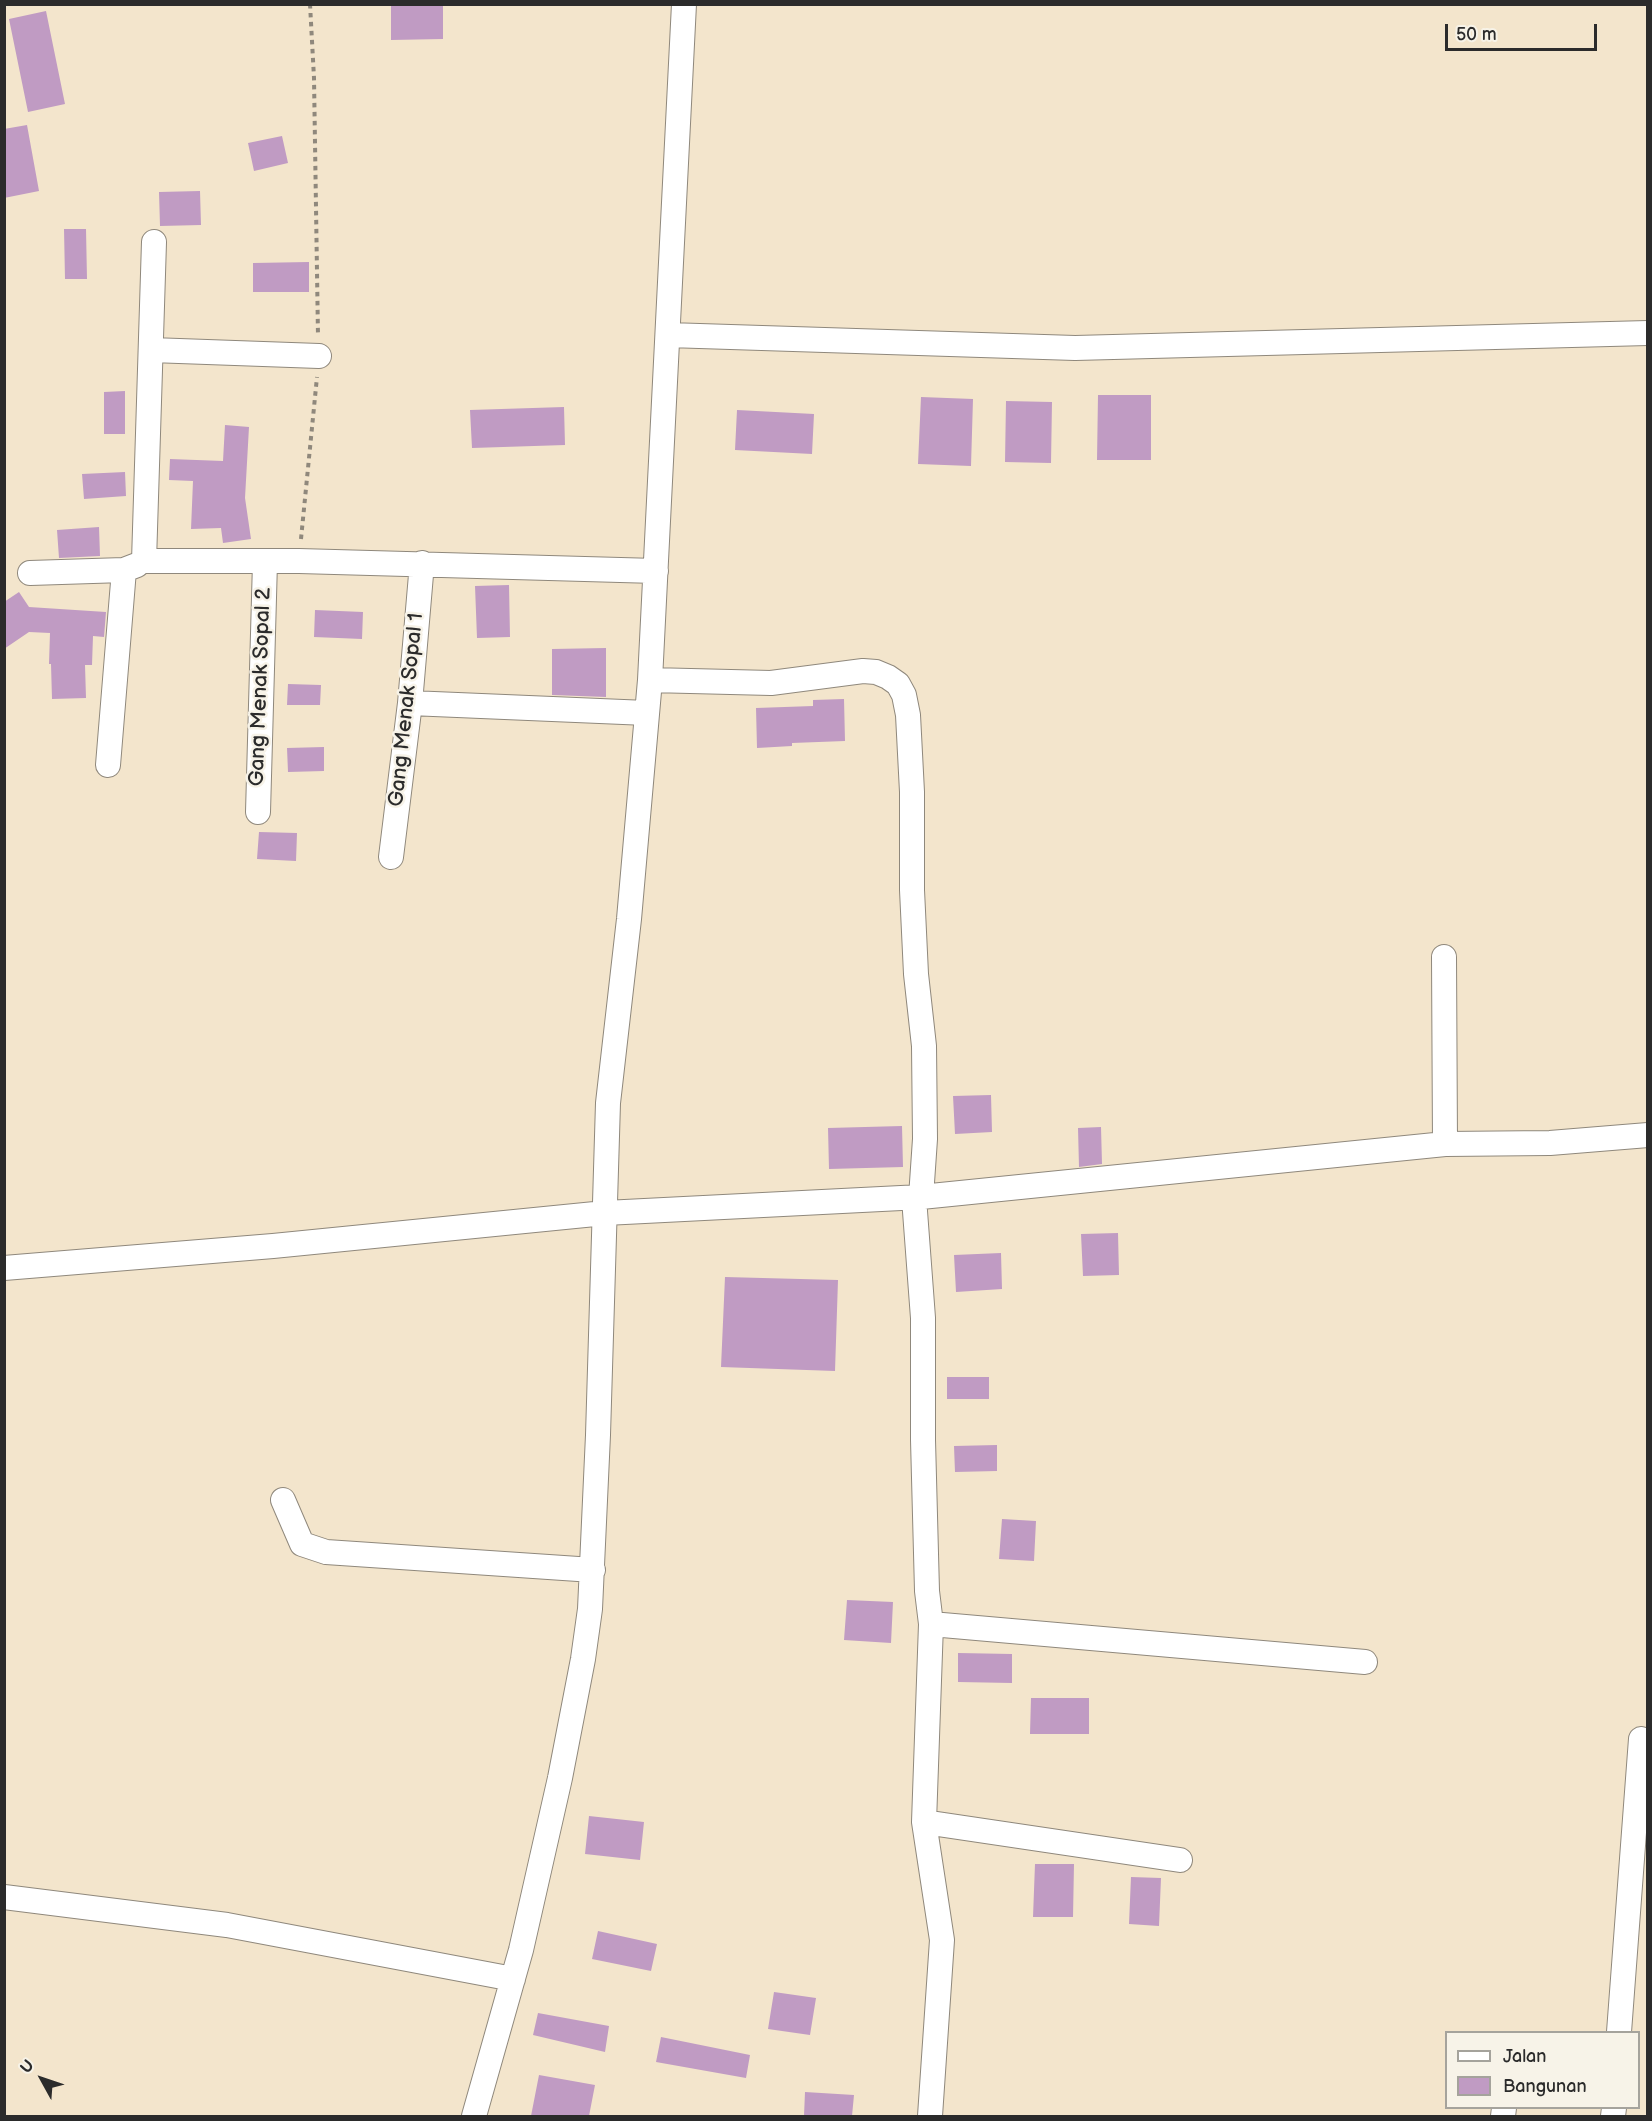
<!DOCTYPE html>
<html>
<head>
<meta charset="utf-8">
<style>
  body { margin:0 }
  #map { position:relative; width:1652px; height:2121px; overflow:hidden; background:#f3e5cc; font-family:"Balsamiq Sans",sans-serif }
  canvas { display:block }
  .frame { position:absolute; inset:0; border:6px solid #2b2b2b; pointer-events:none }
  .legend { position:absolute; left:1445px; top:2031px; width:195px; height:78px; box-sizing:border-box; background:#f7f3e8; border:2px solid #a5a39c; margin:0; padding:8px 10px; list-style:none; font-size:18px; color:#2b2b2b }
  .legend li { display:flex; align-items:center; gap:12px; height:30px }
  .legend b { width:30px; border:2px solid #a5a39c }
  .north { position:absolute; left:12px; top:2049px; width:60px; height:60px; -webkit-text-stroke:4px #f7f3e8; paint-order:stroke; rotate:310deg; font-size:16px; font-weight:700; line-height:24px; text-align:center; color:#2b2b2b }
  .north::after { content:''; display:block; margin:auto; width:21px; height:27px; background:#2b2b2b; clip-path:polygon(50% 0,100% 100%,50% 72%,0 100%) }
  .scale { position:absolute; left:1445px; top:24px; width:152px; height:27px; box-sizing:border-box; border:3px solid #2b2b2b; border-top:0; padding-left:8px; font-size:18px; line-height:21px; white-space:nowrap; color:#2b2b2b; -webkit-text-stroke:4px #f7f3e8; paint-order:stroke }
</style>
</head>
<body>
<div id="map">
<canvas width="1652" height="2121"></canvas>
<div class="frame"></div>
<ul class="legend">
<li><b style="height:8px;background:#fff"></b>Jalan</li>
<li><b style="height:16px;background:#c09bc3"></b>Bangunan</li>
</ul>
<div class="north">U</div>
<div class="scale">50 m</div>
</div>
<script>
const ctx = document.querySelector('canvas').getContext('2d');
ctx.lineJoin = 'round';
function paint(path, color) {
  ctx.fillStyle = color;
  ctx.fill(path, 'evenodd');
}
function poly(rows) {
  const path = new Path2D();
  for (const r of rows) {
    path.moveTo(r[0], r[1]);
    for (let i = 2; i < r.length; i += 2) path.lineTo(r[i], r[i + 1]);
  }
  return path;
}
function strokePath(path, color, width, dash) {
  ctx.strokeStyle = color;
  ctx.lineWidth = width;
  ctx.lineCap = dash ? 'butt' : 'round';
  ctx.setLineDash(dash || []);
  ctx.stroke(path);
}
function write(font, color, halo, rows, align = 'center') {
  ctx.font = font + ' "Balsamiq Sans",sans-serif';
  ctx.lineWidth = 5;
  ctx.setLineDash([]);
  ctx.textBaseline = 'middle';
  ctx.strokeStyle = halo;
  ctx.fillStyle = color;
  for (const [text, x, y, turn = 0] of rows) {
    ctx.save();
    ctx.translate(x, y);
    ctx.rotate((+turn || 0) * Math.PI / 180);
    ctx.textAlign = isNaN(turn) ? turn : align;
    if (halo) ctx.strokeText(text, 0, 0);
    ctx.fillText(text, 0, 0);
    ctx.restore();
  }
}
const building = poly([
  [391,4,443,4,443,39,391,40],
  [46,11,65,104,28,112,9,19],
  [27,125,39,191,4,198,4,129],
  [282,136,288,163,254,171,248,143],
  [200,191,201,225,160,226,159,192],
  [64,229,86,229,87,279,65,279],
  [309,262,309,292,253,292,253,263],
  [125,391,125,434,104,434,104,392],
  [1098,395,1151,395,1151,460,1097,460],
  [921,397,973,399,971,466,918,464],
  [1006,401,1052,402,1051,463,1005,462],
  [564,407,565,445,472,448,470,410],
  [737,410,814,414,812,454,735,450],
  [225,425,249,427,245,498,251,539,223,543,221,528,191,529,193,481,169,480,170,459,223,461],
  [125,472,126,496,84,499,82,474],
  [99,527,100,556,59,558,57,530],
  [509,585,510,637,477,638,475,586],
  [19,592,29,607,106,612,104,637,93,636,92,665,85,665,86,698,52,699,51,664,49,664,50,633,29,632,4,649,4,602],
  [315,610,363,612,362,639,314,637],
  [606,648,606,697,552,695,552,649],
  [288,684,321,685,320,705,287,705],
  [844,699,845,741,792,743,792,746,757,748,756,708,813,706,813,700],
  [324,747,324,771,288,772,287,748],
  [259,832,297,833,296,861,257,859],
  [991,1095,992,1132,955,1134,953,1096],
  [902,1126,903,1167,829,1169,828,1128],
  [1101,1127,1102,1164,1079,1167,1078,1128],
  [1118,1233,1119,1275,1083,1276,1081,1234],
  [1001,1253,1002,1289,956,1292,954,1255],
  [725,1277,838,1280,835,1371,721,1367],
  [947,1377,989,1377,989,1399,947,1399],
  [997,1445,997,1471,955,1472,954,1446],
  [1002,1519,1036,1521,1034,1561,999,1559],
  [847,1600,893,1602,891,1643,844,1640],
  [958,1653,1012,1654,1012,1683,958,1682],
  [1031,1698,1089,1698,1089,1734,1030,1734],
  [589,1816,644,1822,640,1860,585,1854],
  [1035,1864,1074,1864,1073,1917,1033,1917],
  [1131,1877,1161,1878,1159,1926,1129,1924],
  [598,1931,657,1944,651,1971,592,1959],
  [774,1992,816,1998,810,2035,768,2029],
  [538,2013,609,2026,605,2052,533,2035],
  [661,2037,750,2055,746,2078,656,2062],
  [539,2075,595,2085,589,2116,531,2116],
  [805,2092,854,2095,852,2116,804,2116]
]);
const path = poly([
  [310,4,314,78,318,336],
  [301,539,317,377]
]);
const minor = poly([
  [154,242,144,561,299,561,656,571],
  [668,335,1075,348,1648,333],
  [151,350,319,356],
  [30,573,124,570,137,565],
  [650,680,771,683,863,671,876,672,888,677,898,684,904,695,908,715,912,792,912,890,916,974,924,1046,925,1139,921,1197],
  [410,703,647,713],
  [108,765,124,570],
  [258,812,265,562],
  [391,857,410,703,422,563],
  [1444,957,1445,1144],
  [914,1198,923,1318,923,1440,927,1591,931,1624,924,1822,942,1940,930,2116],
  [4,1268,273,1246,605,1213,921,1197,1445,1144,1550,1143,1648,1135],
  [283,1500,302,1544,326,1552,593,1570],
  [931,1624,1365,1662],
  [924,1822,1180,1860],
  [4,1897,227,1925,513,1979],
  [1619,2032,1641,1739],
  [474,2116,521,1950,560,1778,583,1659,590,1609,598,1435,608,1103,629,919,650,680,684,4],
  [1503,2116,1504,2108],
  [1613,2116,1614,2108]
]);
const streetNames = [
  ["Gang Menak Sopal 2",261,687,-88],
  ["Gang Menak Sopal 1",407,710,-84]
];
paint(building, '#c09bc3');
strokePath(minor, '#8f887c', 26);
strokePath(path, '#8f887c', 4, [4.5, 4.5]);
strokePath(minor, '#fff', 24);
write('21px', '#2b2b2b', '#f7f3e8', streetNames);
</script>
</body>
</html>
